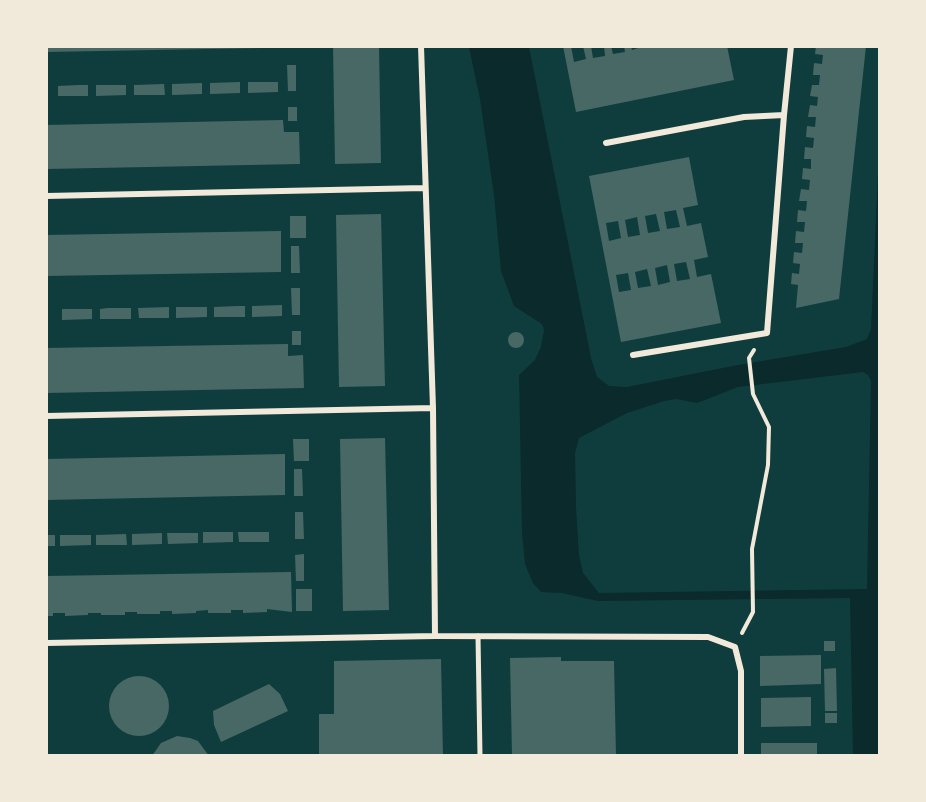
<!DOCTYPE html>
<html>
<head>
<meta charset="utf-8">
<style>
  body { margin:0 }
  #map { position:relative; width:926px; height:802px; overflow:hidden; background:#0f3d3e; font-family:Cabin,sans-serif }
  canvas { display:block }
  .frame { position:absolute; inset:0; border:48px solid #f1e9da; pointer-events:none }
</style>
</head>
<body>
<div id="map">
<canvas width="926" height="802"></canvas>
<div class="frame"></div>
</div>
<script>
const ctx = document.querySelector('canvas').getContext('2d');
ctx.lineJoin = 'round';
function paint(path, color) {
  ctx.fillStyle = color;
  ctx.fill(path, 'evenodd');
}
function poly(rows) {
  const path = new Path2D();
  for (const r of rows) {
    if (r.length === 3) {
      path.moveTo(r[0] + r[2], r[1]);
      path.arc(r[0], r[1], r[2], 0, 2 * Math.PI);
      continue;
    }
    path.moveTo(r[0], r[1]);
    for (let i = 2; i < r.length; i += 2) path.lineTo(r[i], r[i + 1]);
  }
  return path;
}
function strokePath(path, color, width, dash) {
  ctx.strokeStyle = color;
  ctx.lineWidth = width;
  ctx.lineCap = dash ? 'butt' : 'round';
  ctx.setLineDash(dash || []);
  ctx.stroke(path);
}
const water = poly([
  [469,47,529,47,591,358,597,377,609,386,627,387,738,365,846,347,867,339,871,329,879,150,879,755,853,755,850,598,598,601,562,593,541,592,533,583,525,564,522,532,519,375,535,360,541,347,544,330,542,324,514,306,501,271,494,195,480,99],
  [863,372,868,375,871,381,867,589,599,593,583,573,579,555,576,507,575,453,579,438,627,413,664,401,676,399,697,403,738,387]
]);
const building = poly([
  [46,46,261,46,262,48,46,52],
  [333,46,379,46,381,163,335,164],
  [563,46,571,46,574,62,586,59,583,46,591,46,593,58,605,56,604,46,611,46,613,54,625,52,624,46,631,46,632,50,644,46,727,46,734,80,576,112],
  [816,46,866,46,839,299,796,308,798,285,791,284,792,273,799,274,800,264,793,263,794,252,802,253,803,243,795,243,796,231,804,232,805,222,797,222,798,210,806,211,807,201,799,201,801,189,809,190,810,180,802,179,803,168,811,169,811,159,804,159,805,147,813,148,814,138,806,137,807,126,815,127,816,117,808,117,810,105,817,106,818,97,810,96,812,85,819,85,820,75,813,75,814,63,822,64,823,55,815,54],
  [287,65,296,65,296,91,288,91],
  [240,82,240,93,210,94,210,83],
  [248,82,278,82,278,92,248,93],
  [202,83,202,94,172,95,172,84],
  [164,84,165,95,134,95,134,85],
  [78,85,88,85,88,96,58,96,58,86],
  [96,85,126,85,126,95,96,96],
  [288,107,297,107,297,121,288,121],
  [283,120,284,132,299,132,300,164,46,169,46,125],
  [689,157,698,205,683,208,687,226,701,223,708,257,694,260,697,277,711,274,721,323,621,342,589,176],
  [676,210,680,227,667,229,664,212],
  [656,214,660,231,648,233,645,216],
  [637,217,640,235,628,237,625,220],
  [618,221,621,238,609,241,606,223],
  [686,262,690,279,677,281,674,264],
  [667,265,670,282,658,285,655,268],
  [647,269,651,286,638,288,635,272],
  [628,273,631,290,619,292,616,275],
  [381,214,385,386,339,387,336,215],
  [290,216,306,216,306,238,290,238],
  [281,231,281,272,46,276,46,235],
  [291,246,299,246,300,273,291,273],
  [291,288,300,288,300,315,292,315],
  [282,305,282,316,252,317,252,306],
  [237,306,245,306,245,317,214,317,214,307],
  [169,307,169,318,139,318,138,308],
  [176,307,207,307,207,317,176,318],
  [108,308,131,308,131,319,100,319,100,309],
  [62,309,92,309,92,319,62,320],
  [292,331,301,331,301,345,292,345],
  [516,340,8],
  [288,344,288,356,303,355,304,388,46,393,46,348],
  [385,438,389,610,343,611,340,439],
  [293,439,309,439,309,461,294,461],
  [285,454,285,495,46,500,46,459],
  [294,469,302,469,303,496,294,496],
  [295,512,303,512,304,539,295,539],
  [203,532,233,532,233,542,203,543],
  [238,532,269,532,269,542,239,542],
  [162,533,162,544,132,545,132,534],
  [167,533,198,533,198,543,168,544],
  [126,534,127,545,96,545,96,535],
  [46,535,55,535,55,546,46,546],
  [60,535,91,535,91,545,60,546],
  [304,554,304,581,296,581,295,555],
  [291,572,292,612,267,609,267,612,243,613,243,610,231,610,231,613,208,613,208,610,196,611,196,613,172,614,172,611,160,611,160,614,137,614,137,612,125,612,125,615,101,615,101,613,88,613,88,615,65,616,65,613,53,613,53,616,46,616,46,576],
  [296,589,312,589,312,611,296,611],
  [824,641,835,641,835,651,824,651],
  [821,655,821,684,760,686,760,656],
  [561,657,561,661,614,661,616,756,512,756,510,658],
  [441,659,443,756,319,756,319,714,334,714,334,661],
  [836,668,837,711,825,711,824,669],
  [139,706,30],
  [269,684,280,694,288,711,221,742,214,725,213,711],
  [811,697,811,726,761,727,761,698],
  [825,713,837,713,837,723,825,723],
  [177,736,190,738,198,741,209,756,152,756,161,743],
  [761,743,817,743,817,756,761,756]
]);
const path = poly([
  [742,633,753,612,752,549,768,465,769,427,753,394,749,358,754,350]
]);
const pedestrian = poly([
  [478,636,480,756]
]);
const minor = poly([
  [421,46,433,408,435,636],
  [606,143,744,117,784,115],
  [46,196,424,188],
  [633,355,767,333,784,115,791,46],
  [46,416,433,408],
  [46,643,435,636,708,637,735,647,741,671,741,756]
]);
paint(water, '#0a2a2b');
paint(building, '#486865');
strokePath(path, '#f1e9da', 4);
strokePath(pedestrian, '#f1e9da', 5);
strokePath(minor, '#f1e9da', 6);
</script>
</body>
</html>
